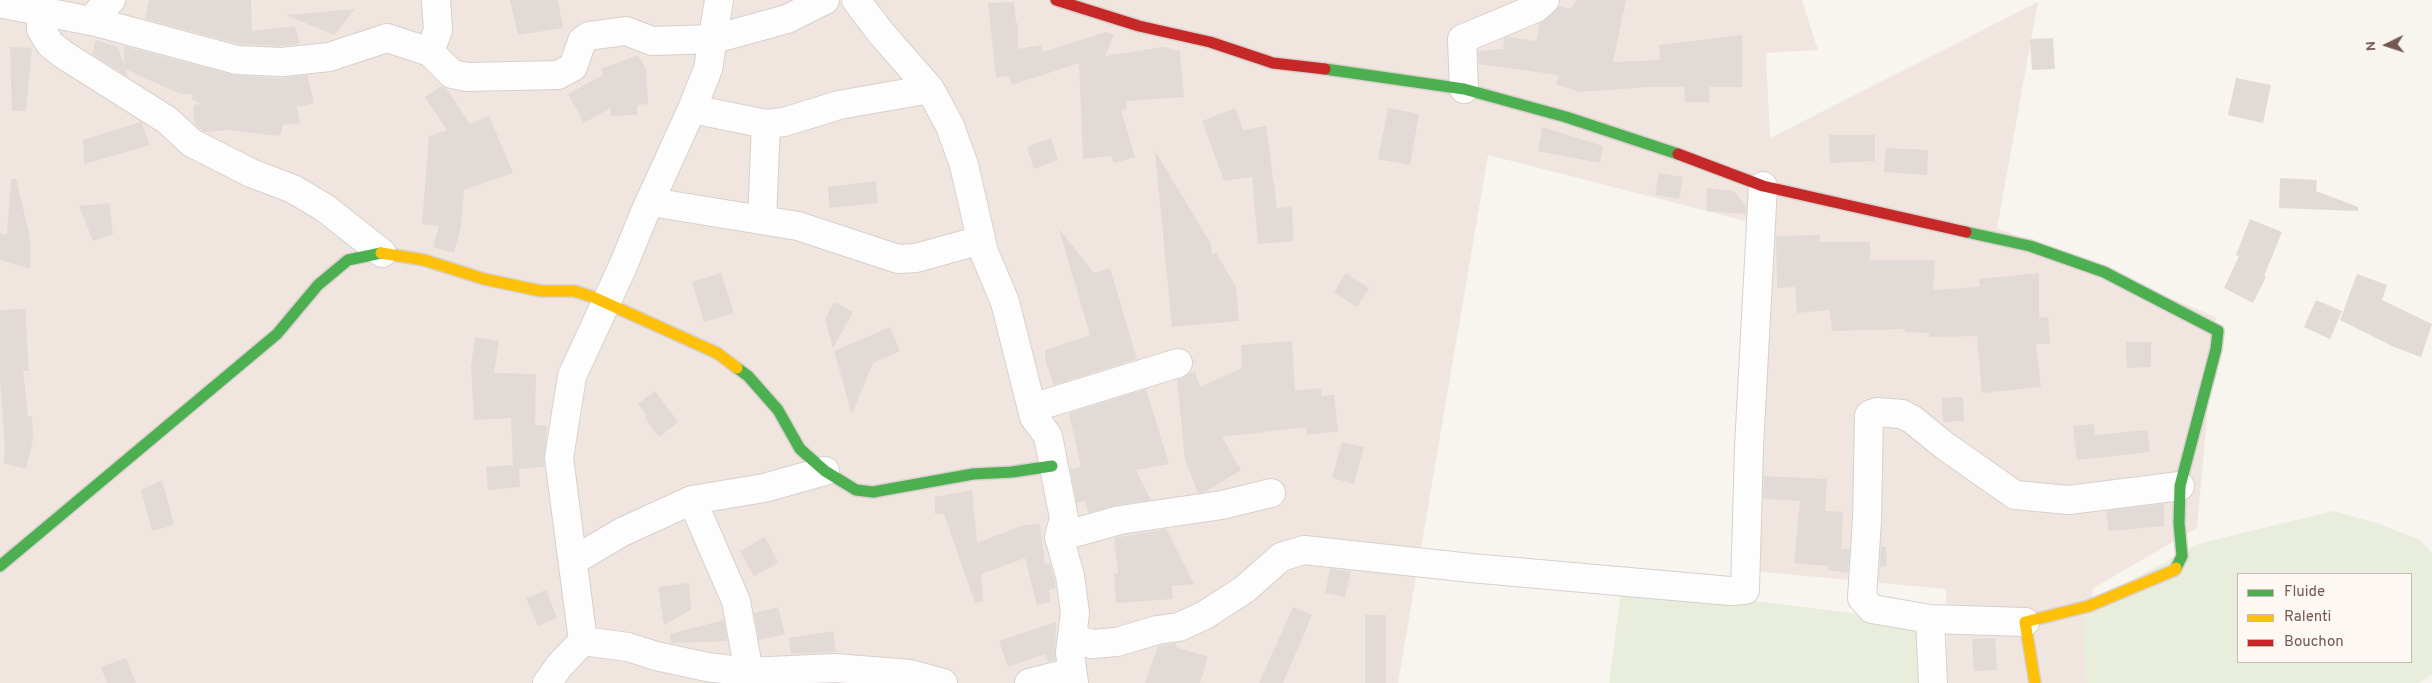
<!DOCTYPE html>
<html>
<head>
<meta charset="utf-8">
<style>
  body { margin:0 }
  #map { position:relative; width:2432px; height:683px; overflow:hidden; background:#f8f4f0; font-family:Overpass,sans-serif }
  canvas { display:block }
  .legend { position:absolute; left:2237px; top:573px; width:175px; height:90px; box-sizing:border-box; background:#fef8f4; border:1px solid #c7b8b3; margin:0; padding:6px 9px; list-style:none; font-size:15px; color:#755852 }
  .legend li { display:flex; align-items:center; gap:10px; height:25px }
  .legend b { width:25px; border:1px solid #c7b8b3 }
  .north { position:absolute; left:2362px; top:20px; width:50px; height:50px; -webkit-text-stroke:4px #fef8f4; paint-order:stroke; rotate:266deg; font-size:14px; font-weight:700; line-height:20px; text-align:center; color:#755852 }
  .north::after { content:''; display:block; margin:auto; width:18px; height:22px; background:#755852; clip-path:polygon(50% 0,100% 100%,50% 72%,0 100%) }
</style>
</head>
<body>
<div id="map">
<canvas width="2432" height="683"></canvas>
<ul class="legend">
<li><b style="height:6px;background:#4caf50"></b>Fluide</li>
<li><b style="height:6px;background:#ffc107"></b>Ralenti</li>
<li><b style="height:6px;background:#c62828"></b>Bouchon</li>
</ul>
<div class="north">N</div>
</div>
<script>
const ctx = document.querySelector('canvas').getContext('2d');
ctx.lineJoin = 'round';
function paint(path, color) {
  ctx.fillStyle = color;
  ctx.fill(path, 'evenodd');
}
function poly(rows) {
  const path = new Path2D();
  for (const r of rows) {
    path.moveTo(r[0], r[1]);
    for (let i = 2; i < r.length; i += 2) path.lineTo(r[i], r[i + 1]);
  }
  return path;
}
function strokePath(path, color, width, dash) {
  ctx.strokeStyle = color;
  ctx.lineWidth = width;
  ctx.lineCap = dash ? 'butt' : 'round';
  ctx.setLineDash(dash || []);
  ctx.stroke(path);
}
const residential = poly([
  [0,0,1802,0,1818,50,1766,53,1770,138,2038,2,1997,228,2216,317,2197,528,2092,589,2097,683,1947,683,1946,589,1752,571,1765,226,1488,155,1398,683,0,683]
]);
const green = poly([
  [2333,511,2376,523,2420,540,2432,553,2432,674,2418,683,2086,683,2081,608,2198,544],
  [2238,574,2411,574,2411,662,2238,662],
  [1622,584,1928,623,1929,683,1609,683]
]);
const building = poly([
  [149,0,251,0,252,31,295,26,300,44,282,46,239,44,145,19],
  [510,0,558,0,563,28,518,35],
  [1576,0,1626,0,1613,62,1660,60,1659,45,1742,35,1742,87,1709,87,1710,102,1685,102,1684,87,1647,87,1580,92,1556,84,1559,75,1479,64,1478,51,1503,49,1504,38,1508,37,1536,41,1540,23,1559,6,1571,9],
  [1014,2,1016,23,1018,23,1018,49,1041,45,1043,52,1106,32,1114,35,1105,56,1163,47,1180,51,1184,97,1126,101,1127,109,1121,110,1135,157,1114,163,1111,156,1083,159,1079,63,1012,85,1009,76,996,77,988,3],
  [355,9,334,35,286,15],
  [2053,38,2055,69,2032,70,2030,39],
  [96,40,118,47,124,65,124,46,233,75,281,78,307,75,314,103,297,107,300,123,283,125,280,136,228,130,204,132,194,123,193,106,200,103,192,100,192,94,180,94,125,69,128,77,92,54],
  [10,47,32,48,26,111,12,111],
  [638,55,646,69,648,104,637,105,637,115,611,116,610,108,584,123,568,94,603,75,601,69],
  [2236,78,2271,85,2263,123,2228,115],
  [442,86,446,88,470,124,489,116,513,173,464,190,461,227,454,253,433,247,439,226,422,224,429,136,447,130,425,97],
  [1235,108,1243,130,1266,126,1277,208,1292,207,1294,241,1258,244,1252,177,1224,181,1202,121],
  [1388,108,1419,114,1410,165,1378,159],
  [141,122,150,145,84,164,83,140],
  [1542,127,1603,146,1600,163,1538,151],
  [1829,135,1875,135,1875,161,1830,163],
  [1051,138,1058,160,1034,169,1027,147],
  [1886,148,1928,150,1927,175,1884,172],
  [1155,151,1211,244,1212,254,1216,253,1236,287,1239,321,1172,327],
  [1659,173,1683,177,1679,199,1655,195],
  [2280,178,2317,180,2316,191,2358,207,2358,211,2279,208],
  [11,179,16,179,30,237,30,269,0,260,0,233,7,235],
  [876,181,878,203,830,208,828,187],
  [1707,188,1734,191,1746,207,1746,214,1706,211],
  [109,203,113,234,93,241,79,206],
  [2250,219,2282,232,2264,276,2266,277,2253,303,2224,288,2239,256,2236,255],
  [1059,229,1094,273,1110,268,1137,359,1054,385,1045,359,1045,350,1090,335],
  [1820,235,1819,242,1870,242,1870,260,1935,260,1933,290,1980,287,1979,279,2039,273,2039,318,2048,317,2050,344,2036,344,2041,387,1982,393,1977,336,1929,337,1929,333,1905,332,1905,329,1832,331,1830,310,1797,313,1795,287,1777,288,1776,236],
  [721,273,734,313,704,322,692,282],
  [1346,273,1369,288,1357,307,1334,292],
  [2357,274,2387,285,2382,300,2432,324,2421,357,2394,347,2340,320],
  [2316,300,2342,311,2330,339,2304,327],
  [834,302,853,312,833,348,825,319],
  [25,309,29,371,23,371,28,416,32,416,33,440,26,469,3,463,5,451,0,378,0,310],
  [890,327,900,351,873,363,852,414,834,351],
  [475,337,499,341,494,373,536,374,535,425,547,426,544,467,519,469,520,487,488,490,486,467,513,465,511,418,474,420,471,367],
  [1292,341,1295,391,1321,388,1321,396,1334,395,1338,431,1307,435,1306,427,1222,437,1241,470,1205,492,1198,493,1185,460,1177,380,1195,371,1200,387,1242,368,1241,345],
  [2126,342,2151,342,2151,367,2127,368],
  [1146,389,1169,464,1136,470,1151,500,1118,505,1088,513,1086,501,1077,503,1070,469,1081,467,1069,413],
  [655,391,678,422,659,437,645,418,647,416,638,404],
  [1963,397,1964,421,1943,422,1942,398],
  [2094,424,2095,435,2147,430,2150,452,2077,460,2073,426],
  [1342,442,1364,447,1354,484,1332,478],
  [1764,476,1827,479,1825,511,1843,512,1841,549,1850,549,1848,573,1828,570,1828,566,1794,563,1800,501,1763,499],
  [162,480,174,525,152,531,141,490],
  [972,490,977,543,1024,525,1040,524,1045,565,1050,563,1056,588,1049,590,1050,602,1037,605,1025,558,981,574,983,601,975,603,944,514,935,514,935,497],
  [2164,504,2164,526,2109,531,2106,511],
  [1166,529,1194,584,1172,586,1173,599,1116,603,1114,573,1118,573,1114,538],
  [765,537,778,563,754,576,740,551],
  [1881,547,1886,547,1887,566,1880,567],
  [1330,569,1351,571,1345,597,1325,593],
  [689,583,691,610,664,625,658,587],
  [546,590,557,618,538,626,526,598],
  [778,607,785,634,759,640,754,613],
  [1293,607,1312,615,1283,683,1259,683],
  [1365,615,1386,615,1386,683,1365,683],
  [724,620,727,641,671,643,670,634],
  [1056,622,1055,660,1048,662,1045,654,1008,667,999,641],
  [833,631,836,652,791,654,789,638],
  [1995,638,1997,670,1974,671,1972,639],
  [1176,643,1176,647,1208,657,1200,683,1145,683,1158,646],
  [126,658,136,683,107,683,101,667]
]);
const street = poly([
  [2,0,4,4,96,22,237,60,282,62,329,57,387,38,430,52,452,74,467,77,558,75,573,67,582,41,589,36,626,31,652,41,714,39,787,19,825,0],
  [856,0,881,33,930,89,950,126,964,165,984,252,1005,302,1034,417,1048,436,1064,518,1059,537,1070,576,1075,613,1070,653,1074,683],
  [42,12,41,29,50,44,64,55,167,120,192,143,251,173,293,189,325,208,382,253],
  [96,22,99,11,111,0],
  [430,52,438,30,436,0],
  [1464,89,1462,39,1536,8,1545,0],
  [692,109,766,124,784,122,839,105,930,89],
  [651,202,798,226,898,259,916,258,981,240],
  [762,220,766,124],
  [1032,408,1178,363],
  [692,500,736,601,749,672],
  [1059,537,1120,520,1222,505,1271,493],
  [573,561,622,532,692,500,764,488,825,471],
  [1930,619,2025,622],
  [1072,638,1092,644,1117,642,1157,630,1179,627,1205,615,1245,589,1281,557,1304,550,1471,568,1730,591,1745,590,1749,447,1763,186],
  [583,641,559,458,572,376,623,266,645,212,692,109,708,69,719,0],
  [583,641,628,647,656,656,707,667,749,672,835,668,910,674,943,683],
  [547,683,560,665,583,641],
  [1029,683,1072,672],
  [1933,683,1930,619,1872,609,1862,598,1867,520,1869,416,1871,414,1877,412,1902,414,1913,420,1945,446,2015,495,2069,500,2180,486]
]);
const fast = poly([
  [1325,69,1464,89,1566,117,1678,154],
  [1966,232,2030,246,2104,272,2218,331,2216,349,2180,486,2179,523,2182,556,2176,568],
  [737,368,748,376,778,410,800,449,825,471,856,490,873,492,973,474,1012,472,1052,466],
  [0,566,277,334,318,285,348,260,381,253]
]);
const slow = poly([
  [381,253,424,260,484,279,541,291,574,291,593,297,717,353,737,368],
  [2035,683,2025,622,2089,606,2175,570,2176,568]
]);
const jam = poly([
  [1056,0,1139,26,1210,42,1273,63,1325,69],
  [1678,154,1763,186,1966,232]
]);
paint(residential, '#f0e6df');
paint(green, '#e9eddc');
paint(building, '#e2dad6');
strokePath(street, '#d7d0cc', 30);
strokePath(fast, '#d8d0cc', 14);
strokePath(slow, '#d8d0cc', 14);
strokePath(jam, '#d8d0cc', 14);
strokePath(street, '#fefdfd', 28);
strokePath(fast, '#4caf50', 11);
strokePath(slow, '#ffc107', 11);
strokePath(jam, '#c62828', 11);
</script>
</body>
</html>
